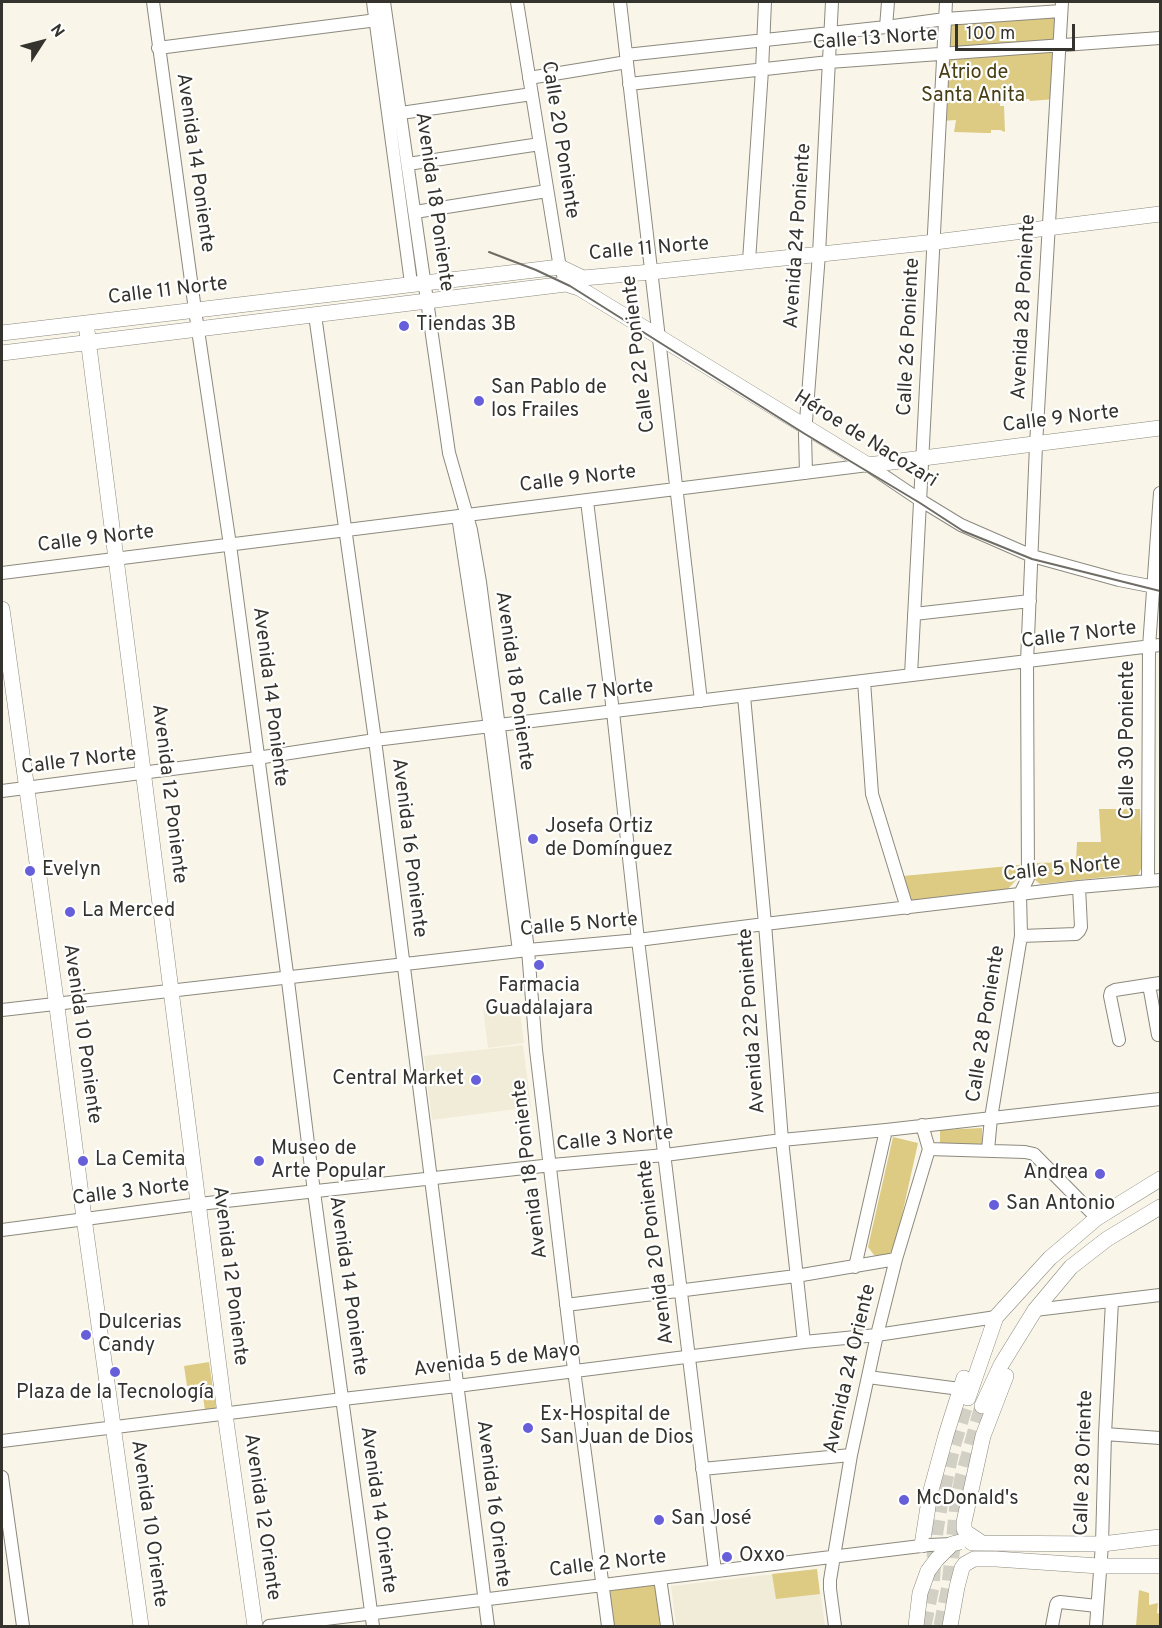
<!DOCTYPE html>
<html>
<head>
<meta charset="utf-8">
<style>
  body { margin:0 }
  #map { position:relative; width:1162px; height:1628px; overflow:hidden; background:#f9f6e9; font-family:Overpass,sans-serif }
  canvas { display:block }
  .frame { position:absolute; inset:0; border:3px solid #34332e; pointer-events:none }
  .north { position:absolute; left:12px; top:12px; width:60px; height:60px; -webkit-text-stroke:4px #fff; paint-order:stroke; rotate:54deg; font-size:16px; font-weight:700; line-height:24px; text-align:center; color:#34332e }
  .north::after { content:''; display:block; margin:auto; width:21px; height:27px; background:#34332e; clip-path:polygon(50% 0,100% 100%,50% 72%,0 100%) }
  .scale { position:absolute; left:955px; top:24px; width:120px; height:27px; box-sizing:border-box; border:3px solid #34332e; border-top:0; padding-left:8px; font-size:18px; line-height:21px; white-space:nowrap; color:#34332e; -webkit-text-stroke:4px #fff; paint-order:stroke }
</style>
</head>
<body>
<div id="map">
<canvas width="1162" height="1628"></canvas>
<div class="frame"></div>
<div class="north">N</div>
<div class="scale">100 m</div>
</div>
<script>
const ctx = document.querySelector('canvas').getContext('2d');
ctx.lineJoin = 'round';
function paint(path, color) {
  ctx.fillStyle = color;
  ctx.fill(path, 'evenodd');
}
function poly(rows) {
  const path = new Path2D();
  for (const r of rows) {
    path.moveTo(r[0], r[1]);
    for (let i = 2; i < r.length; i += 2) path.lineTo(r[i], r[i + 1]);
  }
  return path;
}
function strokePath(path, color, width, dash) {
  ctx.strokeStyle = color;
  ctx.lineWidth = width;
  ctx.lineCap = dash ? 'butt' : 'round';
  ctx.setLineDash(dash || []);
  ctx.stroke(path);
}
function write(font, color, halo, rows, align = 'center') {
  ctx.font = font + ' Overpass,sans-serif';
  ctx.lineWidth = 4.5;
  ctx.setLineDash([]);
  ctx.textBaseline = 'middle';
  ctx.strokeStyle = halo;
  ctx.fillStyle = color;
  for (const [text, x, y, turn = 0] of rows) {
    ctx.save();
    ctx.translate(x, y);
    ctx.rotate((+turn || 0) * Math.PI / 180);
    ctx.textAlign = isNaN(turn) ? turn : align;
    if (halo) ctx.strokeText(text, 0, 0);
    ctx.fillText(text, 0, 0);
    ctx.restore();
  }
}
const built = poly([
  [519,1003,524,1043,488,1048,483,1008],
  [523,1045,531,1107,432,1120,424,1056],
  [817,1569,825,1626,676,1626,671,1586]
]);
const green = poly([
  [1061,11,1056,99,1030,101,1029,99,1000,100,1000,106,1004,106,1005,132,1000,130,991,130,991,133,986,133,954,132,956,120,941,121,945,19],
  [1099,809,1140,809,1142,867,1137,877,1124,875,1040,884,1035,880,1034,863,1076,862,1077,842,1101,842],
  [1020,865,1020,872,1017,879,1006,891,908,901,903,876],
  [982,1128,982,1145,940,1146,940,1130],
  [893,1137,918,1143,895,1247,890,1253,882,1258,874,1255,868,1247],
  [209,1362,216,1408,205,1410,201,1384,187,1386,184,1366],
  [817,1569,820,1594,776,1599,772,1574],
  [655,1585,660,1626,614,1626,609,1591],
  [1139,1590,1149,1593,1149,1605,1158,1603,1157,1613,1160,1614,1160,1626,1136,1626]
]);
const majorTunnel = poly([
  [924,1626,932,1587,936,1531,941,1501,953,1447,968,1398],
  [941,1626,949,1586,957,1503,962,1478,982,1406]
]);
const minor = poly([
  [153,2,195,310,230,545,288,981,314,1192,373,1626],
  [373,2,411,283],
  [384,2,449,453,471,530,480,582,528,950,536,1050,574,1370,608,1626],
  [517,2,559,262,563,275],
  [620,2,701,701],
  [886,27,888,2],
  [158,48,377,20],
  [626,55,886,27,945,19,1061,11],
  [529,78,627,62],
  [629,84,829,62,1160,38],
  [401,113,532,94],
  [408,164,540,144],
  [415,212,547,191],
  [749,261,762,70,765,2],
  [315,315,375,740,488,1626],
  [806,473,805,434,819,254,832,2],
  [587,501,613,712,638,940,715,1571],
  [458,516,490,727,519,951],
  [2,573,868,465,920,500,961,525,1032,556,1119,580,1160,588],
  [914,614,1030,601],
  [911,675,946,2],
  [864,681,872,794,907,908],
  [744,696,765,924,782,1140,804,1342],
  [2,791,257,758,375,740,1160,645],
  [1148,881,1149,647,1160,493],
  [1021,936,1076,934,1079,931,1081,927,1079,887],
  [1149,985,1158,1035],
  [2,1010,528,950,638,940,765,924,1079,887,1160,880],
  [1119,1040,1110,996,1111,992,1115,990,1160,983],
  [929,1149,1025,1152,1034,1154,1097,1218],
  [988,1150,991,1118,1021,936,1020,894,1028,878,1027,662,1036,445,1062,2],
  [2,1230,199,1204,552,1165,665,1155,782,1140,886,1130,1160,1099],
  [855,1267,886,1130],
  [566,1305,796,1276,896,1259],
  [1035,1310,1160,1295],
  [868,1377,960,1389],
  [1105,1434,1160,1438],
  [2,1441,343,1399,457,1386,804,1342,877,1335,996,1317],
  [702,1469,851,1455],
  [2,1477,23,1626],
  [660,1578,667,1626],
  [269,1626,929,1545],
  [835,1626,830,1589,830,1580,851,1455,877,1335,896,1259,929,1149,922,1125],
  [1052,1626,1056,1605,1057,1603,1060,1602,1097,1606],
  [1096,1626,1102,1544,1105,1434,1112,1301]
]);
const major = poly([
  [86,323,225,1414,255,1626],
  [2,333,560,267,583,278,651,272,935,242,1160,214],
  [2,353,566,284,579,288,868,465,1160,428],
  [2,609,57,1007,84,1218,141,1626],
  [968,1398,996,1317,1050,1258,1097,1218,1160,1179],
  [982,1406,1001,1365,1035,1310,1071,1267,1107,1239,1160,1207],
  [972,1543,1102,1544,1160,1537],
  [982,1543,967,1533,964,1529,964,1522,983,1436,1006,1376],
  [922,1545,930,1494,946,1435,964,1378],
  [916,1626,920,1593,928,1571],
  [950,1626,957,1587,962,1568,965,1564,974,1559,996,1559,1099,1566,1160,1566]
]);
const rail = poly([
  [489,252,536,270,570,286,805,434,920,503,963,531,1032,559,1160,591]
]);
const minorBridge = poly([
  [929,1545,952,1544]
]);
const majorBridge = poly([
  [928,1571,937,1559,952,1544,960,1542]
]);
const markers = [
  [404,326,6,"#675fd9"],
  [479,401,6,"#675fd9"],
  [533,839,6,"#675fd9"],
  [30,871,6,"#675fd9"],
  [70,912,6,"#675fd9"],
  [539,965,6,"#675fd9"],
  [476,1080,6,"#675fd9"],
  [83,1161,6,"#675fd9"],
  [259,1161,6,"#675fd9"],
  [1100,1174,6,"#675fd9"],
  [994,1205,6,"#675fd9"],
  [86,1335,6,"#675fd9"],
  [115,1372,6,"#675fd9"],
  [528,1428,6,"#675fd9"],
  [904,1500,6,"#675fd9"],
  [659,1520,6,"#675fd9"],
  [727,1557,6,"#675fd9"]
];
const streetNames = [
  ["Calle 13 Norte",875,40,-4],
  ["Calle 20 Poniente",559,140,81],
  ["Avenida 14 Poniente",194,163,82],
  ["Avenida 18 Poniente",433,202,82],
  ["Avenida 24 Poniente",799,236,-86],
  ["Calle 11 Norte",649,250,-5],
  ["Calle 11 Norte",168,292,-7],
  ["Avenida 28 Poniente",1025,307,-87],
  ["Calle 26 Poniente",910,337,-87],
  ["Calle 22 Poniente",640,354,-97],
  ["Calle 9 Norte",1061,420,-7],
  ["Héroe de Nacozari",865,440,32],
  ["Calle 9 Norte",578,480,-7],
  ["Calle 9 Norte",96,540,-7],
  ["Calle 7 Norte",1079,636,-7],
  ["Avenida 18 Poniente",513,681,82],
  ["Calle 7 Norte",596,694,-7],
  ["Avenida 14 Poniente",269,697,83],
  ["Calle 30 Poniente",1129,740,-90],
  ["Calle 7 Norte",79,762,-7],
  ["Avenida 12 Poniente",168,794,83],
  ["Avenida 16 Poniente",408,848,83],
  ["Calle 5 Norte",1062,870,-6],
  ["Calle 5 Norte",579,926,-5],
  ["Avenida 22 Poniente",753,1021,-94],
  ["Calle 28 Poniente",987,1024,-81],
  ["Avenida 10 Poniente",81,1034,82],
  ["Calle 3 Norte",615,1140,-6],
  ["Avenida 18 Poniente",531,1169,-97],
  ["Calle 3 Norte",131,1193,-7],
  ["Avenida 20 Poniente",657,1252,-97],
  ["Avenida 12 Poniente",229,1276,83],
  ["Avenida 14 Poniente",347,1286,82],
  ["Avenida 5 de Mayo",497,1361,-7],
  ["Avenida 24 Oriente",851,1369,-77],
  ["Calle 28 Oriente",1085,1463,-88],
  ["Avenida 16 Oriente",492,1504,83],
  ["Avenida 14 Oriente",377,1510,82],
  ["Avenida 12 Oriente",261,1517,82],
  ["Avenida 10 Oriente",148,1524,82],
  ["Calle 2 Norte",608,1565,-7]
];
const parkNames = [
  ["Atrio de",973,74],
  ["Santa Anita",973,97]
];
const poiNames = [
  ["Tiendas 3B",416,326],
  ["San Pablo de",491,389],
  ["los Frailes",491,412],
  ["Josefa Ortiz",545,828],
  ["de Domínguez",545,851],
  ["Evelyn",42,871],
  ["La Merced",82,912],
  ["Farmacia",539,987,"center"],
  ["Guadalajara",539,1010,"center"],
  ["Central Market",464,1080,"right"],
  ["Museo de",271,1150],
  ["Arte Popular",271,1173],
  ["La Cemita",95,1161],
  ["Andrea",1088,1174,"right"],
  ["San Antonio",1006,1205],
  ["Dulcerias",98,1324],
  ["Candy",98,1347],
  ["Plaza de la Tecnología",115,1394,"center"],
  ["Ex-Hospital de",540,1416],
  ["San Juan de Dios",540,1439],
  ["McDonald's",916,1500],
  ["San José",671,1520],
  ["Oxxo",739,1557]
];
paint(built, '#f1ecd8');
paint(green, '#ddcb84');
strokePath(majorTunnel, '#d2cfc4', 15, [15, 8]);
strokePath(minor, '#8c897e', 14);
strokePath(major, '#8c897e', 16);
strokePath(minor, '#fff', 12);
strokePath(major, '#fff', 15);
strokePath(rail, '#6e6c65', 2);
strokePath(minorBridge, '#8c897e', 14, []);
strokePath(majorBridge, '#8c897e', 16, []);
strokePath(minorBridge, '#fff', 12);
strokePath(majorBridge, '#fff', 15);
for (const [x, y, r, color] of markers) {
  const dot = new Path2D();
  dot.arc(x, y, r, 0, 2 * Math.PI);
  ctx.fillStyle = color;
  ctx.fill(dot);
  strokePath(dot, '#fff', 2);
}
write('20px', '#34332e', '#fff', streetNames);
write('20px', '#483e14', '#fff', parkNames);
write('20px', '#34332e', '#fff', poiNames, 'left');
</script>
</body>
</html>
